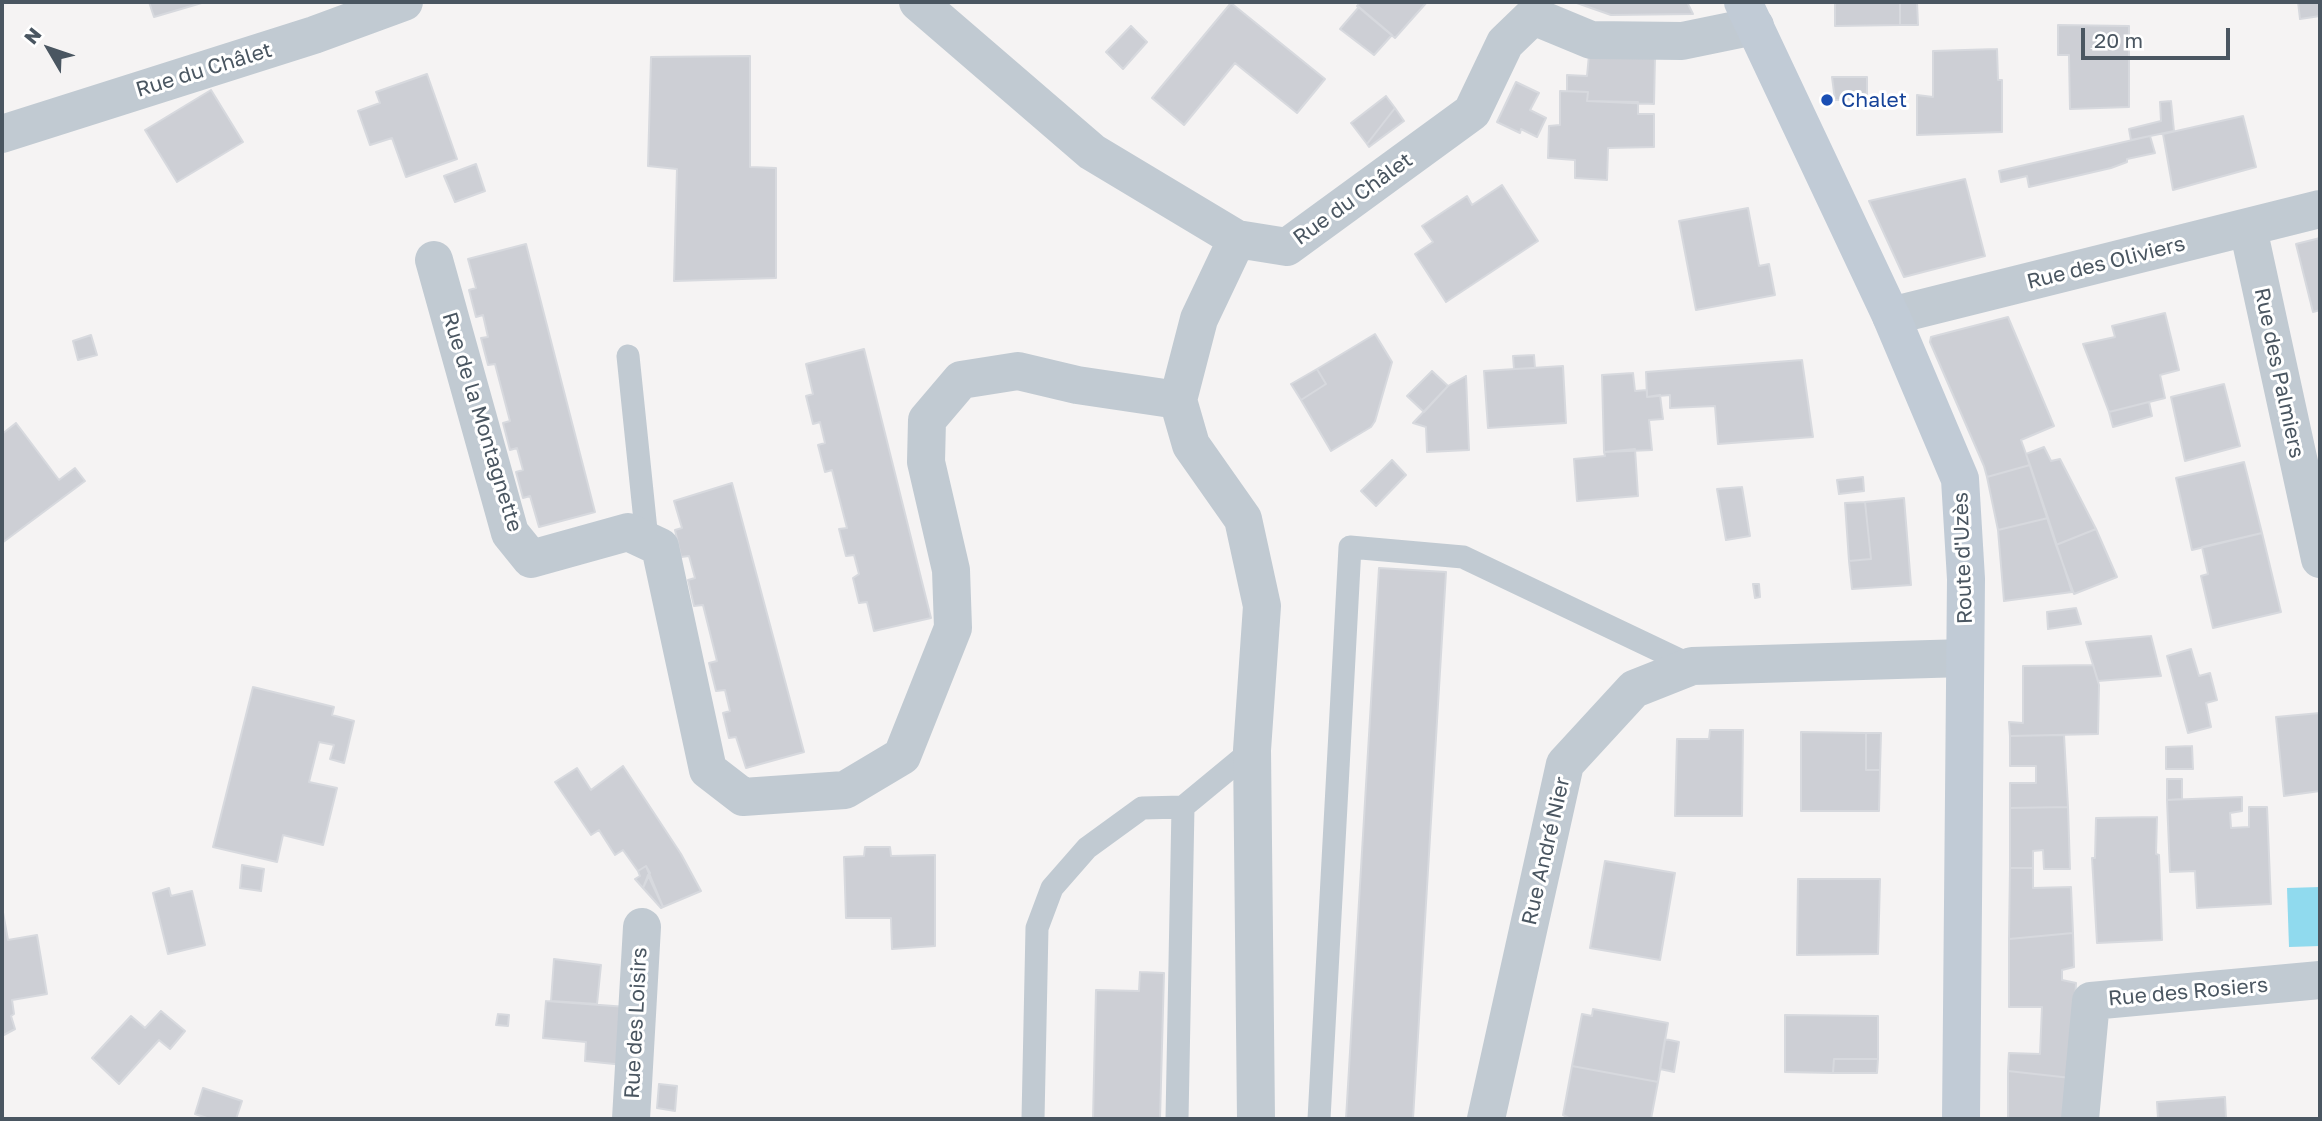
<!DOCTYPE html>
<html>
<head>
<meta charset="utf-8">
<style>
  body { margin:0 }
  #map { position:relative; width:2322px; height:1121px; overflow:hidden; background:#f5f3f3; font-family:"Golos Text",sans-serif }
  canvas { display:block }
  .frame { position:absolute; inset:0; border:4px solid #4a5661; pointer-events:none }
  .north { position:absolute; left:14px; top:14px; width:70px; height:70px; -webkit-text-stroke:5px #fff; paint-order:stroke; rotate:309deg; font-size:19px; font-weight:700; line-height:28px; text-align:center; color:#4a5661 }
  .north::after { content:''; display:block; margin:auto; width:24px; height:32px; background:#4a5661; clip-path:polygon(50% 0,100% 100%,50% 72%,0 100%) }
  .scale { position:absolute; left:2081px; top:28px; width:149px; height:32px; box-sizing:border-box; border:4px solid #4a5661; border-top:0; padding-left:9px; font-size:21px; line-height:24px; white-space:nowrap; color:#4a5661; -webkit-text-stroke:5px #fff; paint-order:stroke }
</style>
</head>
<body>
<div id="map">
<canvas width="2322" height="1121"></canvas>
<div class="frame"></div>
<div class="north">N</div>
<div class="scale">20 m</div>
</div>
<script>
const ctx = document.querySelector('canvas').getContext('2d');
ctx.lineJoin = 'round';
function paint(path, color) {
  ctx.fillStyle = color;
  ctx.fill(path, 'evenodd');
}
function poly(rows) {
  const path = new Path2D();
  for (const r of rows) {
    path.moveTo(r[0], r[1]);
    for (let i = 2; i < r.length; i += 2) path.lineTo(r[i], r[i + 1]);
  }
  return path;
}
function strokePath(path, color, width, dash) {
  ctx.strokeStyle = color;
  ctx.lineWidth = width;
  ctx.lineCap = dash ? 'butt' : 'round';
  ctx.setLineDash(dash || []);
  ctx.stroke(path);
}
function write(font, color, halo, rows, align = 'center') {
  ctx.font = font + ' "Golos Text",sans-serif';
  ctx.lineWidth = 6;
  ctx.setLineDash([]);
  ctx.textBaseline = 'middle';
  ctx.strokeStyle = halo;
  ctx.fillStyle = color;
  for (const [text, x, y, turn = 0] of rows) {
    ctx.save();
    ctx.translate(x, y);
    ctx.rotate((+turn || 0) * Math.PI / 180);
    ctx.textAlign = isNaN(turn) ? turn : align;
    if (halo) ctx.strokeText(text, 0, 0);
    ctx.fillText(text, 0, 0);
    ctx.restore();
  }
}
const water = poly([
  [2320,887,2320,946,2289,947,2287,888]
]);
const building = poly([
  [149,2,205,2,154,17,149,2],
  [1360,2,1427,2,1395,38,1357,6,1360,2],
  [1574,2,1687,2,1693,14,1611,15,1574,2],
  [1835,2,1900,2,1900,25,1835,26,1835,2],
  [1900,2,1917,2,1918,25,1900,25,1900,2],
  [2298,2,2320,2,2320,16,2300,19,2298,2],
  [1231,3,1325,79,1297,113,1235,63,1184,125,1152,98,1231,3],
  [1359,7,1392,35,1374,55,1340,29,1359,7],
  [2058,25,2129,26,2129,107,2070,109,2069,55,2058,55,2058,25],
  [1131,26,1147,42,1123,69,1106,52,1131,26],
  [1997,49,1998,80,2002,80,2002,132,1917,135,1917,95,1933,97,1933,51,1997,49],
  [1589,55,1655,56,1654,104,1587,101,1588,92,1567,91,1567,75,1587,76,1589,55],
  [750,56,750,167,776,168,776,278,674,281,677,169,648,166,651,57,750,56],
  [427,74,457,159,406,177,392,138,370,145,358,111,380,103,376,92,427,74],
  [1832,77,1867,77,1867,99,1835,100,1832,77],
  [1516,82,1539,93,1530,110,1546,118,1537,137,1521,129,1520,133,1497,122,1516,82],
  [211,90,243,142,177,182,145,130,211,90],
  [1560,91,1588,92,1587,101,1638,102,1638,114,1654,114,1654,147,1608,148,1607,180,1575,178,1575,160,1548,158,1549,126,1560,125,1560,91],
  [1386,96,1395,108,1367,144,1351,123,1386,96],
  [2171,101,2174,131,2131,140,2129,129,2161,121,2160,102,2171,101],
  [1395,108,1404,121,1369,147,1367,144,1395,108],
  [2243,116,2256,167,2173,190,2163,134,2243,116],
  [2150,136,2155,153,2127,159,2127,162,2111,168,2029,187,2027,176,2001,182,1999,171,2150,136],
  [476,164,485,191,455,202,444,176,476,164],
  [1965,179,1985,256,1904,277,1869,201,1965,179],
  [1502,185,1538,241,1446,302,1415,254,1433,242,1422,226,1467,196,1472,205,1502,185],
  [1748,208,1759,266,1769,264,1775,295,1696,310,1679,221,1748,208],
  [2320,238,2320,310,2313,312,2296,244,2320,238],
  [526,244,595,512,539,527,530,496,523,498,516,472,523,470,517,448,510,450,503,423,510,421,495,364,488,365,481,338,488,337,483,315,476,317,469,290,476,288,468,259,526,244],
  [2165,313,2179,370,2160,375,2165,398,2109,412,2083,344,2115,337,2112,326,2165,313],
  [2008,317,2054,426,2021,440,2030,465,1987,477,1984,466,1930,342,1931,337,2008,317],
  [1375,334,1392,362,1375,421,1371,427,1331,451,1301,400,1326,384,1317,369,1375,334],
  [91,335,97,355,78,360,73,341,91,335],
  [864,349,931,618,874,631,867,602,859,603,853,578,859,574,854,555,846,556,839,529,847,528,832,470,825,472,818,445,825,443,820,422,813,424,806,396,813,394,806,364,864,349],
  [1534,355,1535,368,1514,369,1513,356,1534,355],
  [1802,360,1813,437,1718,444,1715,406,1670,408,1670,395,1647,397,1646,372,1802,360],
  [1563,366,1566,423,1488,428,1484,371,1563,366],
  [1317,369,1326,384,1301,400,1291,384,1317,369],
  [1432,371,1448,386,1424,412,1407,396,1432,371],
  [1633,373,1635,391,1647,390,1647,397,1660,395,1663,419,1649,420,1652,450,1604,452,1602,375,1633,373],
  [1466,376,1469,450,1427,452,1426,427,1413,423,1448,386,1466,376],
  [2224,384,2240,446,2185,461,2171,397,2224,384],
  [2149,402,2152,416,2113,427,2109,412,2149,402],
  [16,423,59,480,75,468,85,481,2,543,2,434,16,423],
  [2044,447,2051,461,2060,459,2096,529,2056,545,2026,454,2044,447],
  [1635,449,1638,496,1577,501,1574,459,1605,456,1604,452,1635,449],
  [1392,460,1406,475,1376,506,1361,491,1392,460],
  [2244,462,2262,533,2192,550,2176,478,2244,462],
  [2030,465,2048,518,1998,530,1987,477,2030,465],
  [1863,477,1864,491,1839,494,1837,480,1863,477],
  [732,483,804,752,746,768,736,737,729,738,723,713,730,711,725,690,716,691,709,663,717,661,703,605,694,606,688,580,695,578,689,556,681,557,675,530,682,528,674,501,732,483],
  [1742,487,1750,536,1726,540,1717,489,1742,487],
  [1904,498,1911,585,1852,589,1849,561,1871,559,1865,502,1904,498],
  [1865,502,1871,559,1849,561,1845,503,1865,502],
  [2048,518,2072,592,2004,601,1998,530,2048,518],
  [2096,529,2117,577,2074,594,2056,545,2096,529],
  [2262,533,2281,612,2213,628,2201,576,2208,574,2202,547,2262,533],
  [1379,568,1446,572,1413,1119,1346,1119,1379,568],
  [1753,584,1759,584,1760,597,1755,598,1753,584],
  [2076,608,2081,624,2048,629,2047,612,2076,608],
  [2151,636,2161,676,2098,681,2086,642,2151,636],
  [2191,649,2199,676,2210,673,2217,700,2206,703,2211,727,2188,733,2167,656,2191,649],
  [2093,665,2099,685,2098,734,2010,736,2009,722,2023,723,2023,666,2093,665],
  [253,687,334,707,332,715,354,721,344,763,330,759,334,745,319,742,309,782,337,788,323,845,283,835,277,862,213,847,253,687],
  [2320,713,2320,791,2284,796,2276,717,2320,713],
  [1710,730,1743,730,1742,816,1675,816,1677,739,1709,739,1710,730],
  [1801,732,1866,733,1866,770,1880,770,1879,811,1801,811,1801,732],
  [1866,733,1881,733,1880,770,1866,770,1866,733],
  [2064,735,2068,807,2010,808,2010,783,2036,783,2036,766,2010,766,2010,736,2064,735],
  [2192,746,2193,769,2166,769,2166,747,2192,746],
  [623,766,681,854,701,891,663,907,646,866,638,871,623,850,615,855,599,830,591,835,555,782,577,768,591,790,623,766],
  [2167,779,2182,779,2182,799,2167,800,2167,779],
  [2242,797,2242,811,2230,813,2231,828,2249,827,2249,807,2267,807,2271,904,2197,908,2195,871,2170,872,2167,800,2242,797],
  [2068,807,2070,869,2044,869,2043,850,2033,851,2033,868,2010,868,2010,808,2068,807],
  [2157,817,2156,854,2159,855,2162,940,2097,943,2092,858,2095,858,2096,818,2157,817],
  [865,847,890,847,891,856,935,855,935,946,892,949,891,918,846,918,844,857,864,856,865,847],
  [1605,861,1675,873,1660,960,1590,948,1605,861],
  [242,865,264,869,261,891,240,888,242,865],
  [646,866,650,873,643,888,635,879,640,876,638,871,646,866],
  [2010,868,2033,868,2033,888,2071,887,2073,933,2009,939,2010,868],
  [648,875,663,907,661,908,643,888,648,875],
  [1798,879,1880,879,1878,954,1797,955,1798,879],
  [169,888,171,896,192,891,205,945,168,954,153,893,169,888],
  [2,907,8,940,37,935,47,994,12,1000,14,1014,11,1016,15,1029,2,1036,2,907],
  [2073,933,2074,967,2062,970,2062,980,2076,983,2071,1078,2008,1071,2009,1053,2040,1054,2042,1007,2009,1007,2009,939,2073,933],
  [554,959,601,965,597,1004,551,1001,554,959],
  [1140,972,1164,973,1160,1119,1093,1119,1096,990,1139,991,1140,972],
  [546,1001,627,1007,624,1065,585,1061,586,1042,543,1038,546,1001],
  [1593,1009,1668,1023,1658,1082,1572,1066,1582,1014,1592,1016,1593,1009],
  [161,1011,185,1031,170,1049,159,1040,119,1084,92,1058,131,1016,145,1028,161,1011],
  [498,1014,509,1015,508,1026,496,1025,498,1014],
  [1785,1015,1878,1016,1878,1059,1834,1059,1833,1073,1785,1072,1785,1015],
  [1665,1039,1679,1042,1674,1072,1660,1069,1665,1039],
  [1834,1059,1878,1059,1877,1073,1833,1073,1834,1059],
  [1572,1066,1658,1082,1651,1119,1571,1119,1563,1115,1572,1066],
  [2008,1071,2071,1078,2067,1119,2008,1119,2008,1071],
  [659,1084,677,1086,675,1111,657,1108,659,1084],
  [203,1088,242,1101,236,1119,210,1119,195,1114,203,1088],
  [2225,1097,2226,1119,2158,1119,2157,1102,2225,1097]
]);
const lane = poly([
  [628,356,647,540],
  [1033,1119,1037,928,1052,888,1087,848,1142,808,1183,807,1252,750],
  [1177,1119,1183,807],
  [1319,1119,1350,547,1463,557,1692,666]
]);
const street = poly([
  [918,2,1092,152,1237,239,1287,247,1472,112,1505,43,1533,16,1591,40,1682,41,1755,26],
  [2,134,314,35,404,2],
  [2248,228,2320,559],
  [434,260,510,533,531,559,628,532,660,547,708,770,743,797,845,790,902,756,953,628,951,570,926,462,927,420,961,380,1018,371,1077,385,1178,400,1191,445,1243,519,1262,606,1252,750,1256,1119],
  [1891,316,2320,209],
  [1178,400,1199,319,1237,239],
  [631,1119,642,927],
  [1486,1119,1565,764,1634,689,1692,666,1965,658],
  [2080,1119,2091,1001,2320,980]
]);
const secondary = poly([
  [1743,2,1891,316,1960,479,1966,579,1961,1119]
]);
const markers = [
  [1827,100,7,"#1a4fb4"]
];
const streetNames = [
  ["Rue du Châlet",204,70,-17],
  ["Rue du Châlet",1353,199,-36],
  ["Rue des Oliviers",2106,263,-14],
  ["Rue des Palmiers",2279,373,78],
  ["Rue de la Montagnette",482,422,73],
  ["Route d'Uzès",1963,558,-92],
  ["Rue André Nier",1546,851,-77],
  ["Rue des Rosiers",2188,992,-5],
  ["Rue des Loisirs",636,1023,-87]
];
const transitNames = [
  ["Chalet",1841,100]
];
paint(water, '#90daee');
paint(building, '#cdcfd5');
strokePath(building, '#d7d9de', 2);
strokePath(lane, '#c1cad2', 23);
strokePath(street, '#c1cad2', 38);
strokePath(secondary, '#c1cbd6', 38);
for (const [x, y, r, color] of markers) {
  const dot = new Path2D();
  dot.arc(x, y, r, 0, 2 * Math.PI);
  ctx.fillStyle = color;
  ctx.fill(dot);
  strokePath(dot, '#fff', 2.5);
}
write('21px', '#4a5661', '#fff', streetNames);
write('21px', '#164399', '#fff', transitNames, 'left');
</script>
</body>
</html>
